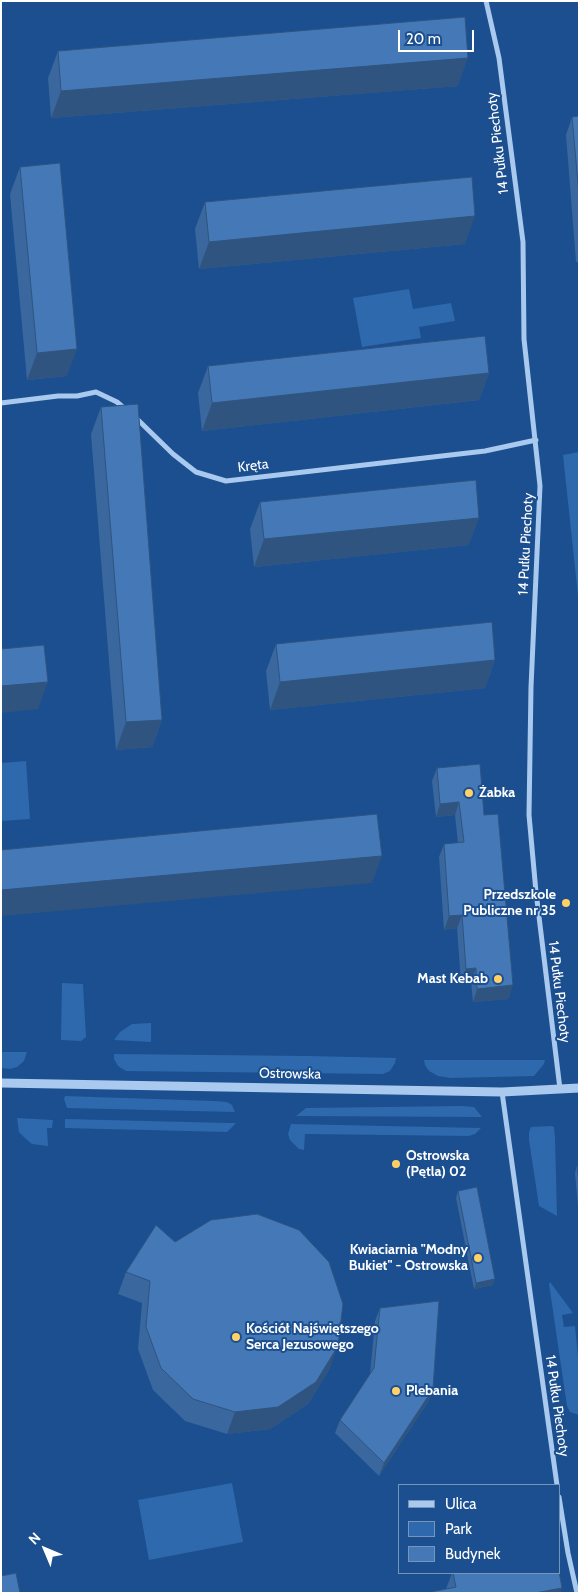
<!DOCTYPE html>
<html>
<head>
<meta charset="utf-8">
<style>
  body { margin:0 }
  #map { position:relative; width:580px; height:1594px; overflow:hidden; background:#1b4f8f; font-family:Cabin,sans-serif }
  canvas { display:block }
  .frame { position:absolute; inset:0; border:2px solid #fff; pointer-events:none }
  .legend { position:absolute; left:398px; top:1484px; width:162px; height:90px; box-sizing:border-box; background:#1b4f8f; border:1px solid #7695bc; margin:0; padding:6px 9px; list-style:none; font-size:15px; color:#fff }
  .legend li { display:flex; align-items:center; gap:10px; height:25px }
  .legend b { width:25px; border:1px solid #7695bc }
  .north { position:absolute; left:20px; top:1524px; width:50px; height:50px; -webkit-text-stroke:4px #1b4f8f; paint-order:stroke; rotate:315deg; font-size:14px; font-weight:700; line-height:20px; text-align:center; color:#fff }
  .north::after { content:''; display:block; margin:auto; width:18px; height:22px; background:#fff; clip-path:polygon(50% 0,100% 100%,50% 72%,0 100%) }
  .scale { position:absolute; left:398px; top:30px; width:76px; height:22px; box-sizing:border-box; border:2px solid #fff; border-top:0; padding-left:6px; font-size:15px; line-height:18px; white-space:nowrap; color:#fff; -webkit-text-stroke:4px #1b4f8f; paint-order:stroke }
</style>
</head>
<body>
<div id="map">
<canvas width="580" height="1594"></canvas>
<div class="frame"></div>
<ul class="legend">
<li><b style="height:6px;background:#a9c9ee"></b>Ulica</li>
<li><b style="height:14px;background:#2e69ad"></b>Park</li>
<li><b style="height:14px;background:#4478b7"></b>Budynek</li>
</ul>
<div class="north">N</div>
<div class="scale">20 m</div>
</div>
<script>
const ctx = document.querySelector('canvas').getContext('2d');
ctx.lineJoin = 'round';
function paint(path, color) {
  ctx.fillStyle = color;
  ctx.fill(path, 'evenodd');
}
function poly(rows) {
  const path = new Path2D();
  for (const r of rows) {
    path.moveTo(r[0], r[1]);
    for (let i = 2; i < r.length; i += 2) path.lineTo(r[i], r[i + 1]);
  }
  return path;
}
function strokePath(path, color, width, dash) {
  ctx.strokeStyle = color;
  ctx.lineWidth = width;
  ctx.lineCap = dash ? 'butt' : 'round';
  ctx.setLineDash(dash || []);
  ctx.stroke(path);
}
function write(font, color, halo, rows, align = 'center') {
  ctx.font = font + ' Cabin,sans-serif';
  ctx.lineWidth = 4;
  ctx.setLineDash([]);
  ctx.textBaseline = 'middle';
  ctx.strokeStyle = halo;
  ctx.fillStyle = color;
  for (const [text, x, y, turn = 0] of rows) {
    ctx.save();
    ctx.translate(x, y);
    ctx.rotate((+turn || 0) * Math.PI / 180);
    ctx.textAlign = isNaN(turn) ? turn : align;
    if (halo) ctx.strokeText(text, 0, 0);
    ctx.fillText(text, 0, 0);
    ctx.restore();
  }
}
const green = poly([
  [409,289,413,309,451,303,455,321,419,327,421,338,362,347,353,298],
  [579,452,579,605,563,455],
  [26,761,30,819,1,821,1,763],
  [62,983,83,984,86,1037,81,1041,61,1040],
  [151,1023,151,1042,114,1040,120,1032,132,1024],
  [1,1052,27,1052,24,1061,17,1067,10,1069,1,1068],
  [114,1054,308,1056,396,1058,395,1063,390,1071,383,1074,126,1071,118,1066,114,1059],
  [424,1060,545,1060,544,1064,534,1076,451,1078,438,1076,429,1071,425,1065],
  [65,1096,214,1101,227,1102,232,1105,235,1112,67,1108,64,1099],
  [462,1106,474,1107,482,1117,296,1116,306,1108],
  [17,1118,53,1120,52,1128,47,1128,48,1146,32,1144,25,1138,19,1132],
  [65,1119,228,1123,236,1123,227,1132,65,1128],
  [291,1124,481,1128,475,1134,469,1136,305,1134,304,1150,299,1149,290,1140,288,1134],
  [551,1126,554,1127,555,1138,557,1216,539,1206,529,1140,529,1132,531,1127],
  [550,1282,573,1313,562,1315,564,1327,575,1326,579,1367,579,1415,570,1412,567,1406,549,1284],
  [232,1483,243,1542,149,1560,138,1500]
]);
const minor = poly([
  [486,1,499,58,523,242,524,339,540,486,531,687,529,815,536,892,560,1089],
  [1,403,58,396,77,396,96,392,117,402,125,409],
  [135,417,173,454,196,472,226,481,485,451,536,440],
  [502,1092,557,1485],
  [559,1497,568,1553,577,1593]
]);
const tertiary = poly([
  [1,1083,502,1092,579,1088]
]);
const wall = poly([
  [58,51,458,86,51,118,48,78],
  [579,116,579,262,576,262,566,135,572,117],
  [20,167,67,376,27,380,10,194],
  [205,202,465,244,199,269,195,229],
  [208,366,489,373,479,400,202,431,198,393],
  [101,407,162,720,152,747,116,750,91,434],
  [260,502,469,545,254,567,250,529],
  [276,644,495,660,485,688,270,710,266,671],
  [437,768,484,815,509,999,473,1002,471,982,461,983,457,928,444,930,439,857,444,844,458,843,455,815,436,817,432,781],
  [577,1166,579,1166,578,1206,575,1173],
  [458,1191,493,1285,474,1289,456,1198],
  [175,1242,330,1368,308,1404,270,1429,227,1434,185,1421,153,1390,138,1349,142,1303,118,1294,126,1272],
  [380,1308,433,1389,428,1402,379,1476,335,1433,340,1420,370,1374,375,1321],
  [452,1573,559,1573,562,1588,560,1593,426,1593,446,1589]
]);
const shadedWall = poly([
  [468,58,458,86,51,118,61,91],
  [475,216,465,244,199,269,209,242],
  [77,349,67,376,27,380,37,353],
  [489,373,479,400,202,431,212,403],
  [479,518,469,545,254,567,264,539],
  [495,660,485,688,270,710,280,682],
  [48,682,38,709,1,713,1,686],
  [162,720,152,747,116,750,126,722],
  [459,802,455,815,436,817,440,804],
  [382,856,372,883,1,916,1,890],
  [462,915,457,928,444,930,449,916],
  [476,968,471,982,461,983,466,969],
  [513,985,509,999,473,1002,477,989],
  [495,1279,493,1285,474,1289,476,1283],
  [338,1346,330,1368,308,1404,270,1429,227,1434,235,1412],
  [433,1389,428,1402,379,1476,384,1463],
  [562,1588,560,1593,535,1593]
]);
const building = poly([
  [465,17,468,58,61,91,58,51,465,17],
  [579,116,579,194,572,117,579,116],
  [60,163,77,349,37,353,20,167,60,163],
  [472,177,475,216,209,242,205,202,472,177],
  [485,336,489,373,212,403,208,366,485,336],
  [138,404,162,720,126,722,101,407,138,404],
  [476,480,479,518,264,539,260,502,476,480],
  [492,622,495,660,280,682,276,644,492,622],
  [44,645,48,682,1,686,1,649,44,645],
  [480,764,484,815,498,814,513,985,477,989,476,968,466,969,462,915,449,916,444,844,464,842,459,802,440,804,437,768,480,764],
  [377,814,382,856,1,890,1,850,377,814],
  [577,1166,579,1166,579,1182,577,1166],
  [477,1187,495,1279,476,1283,458,1191,477,1187],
  [257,1214,299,1230,329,1262,343,1304,338,1346,316,1382,278,1407,235,1412,193,1399,161,1368,146,1327,150,1281,126,1272,156,1225,175,1242,211,1220,257,1214],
  [439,1301,433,1389,384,1463,340,1420,374,1368,380,1308,439,1301],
  [559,1571,562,1588,535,1593,426,1593,456,1587,453,1573,559,1573,559,1571],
  [16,1573,20,1593,1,1593,1,1576,16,1573]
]);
const markers = [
  [469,793,5,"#ffd166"],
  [566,903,5,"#ffd166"],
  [498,979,5,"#ffd166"],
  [396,1164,5,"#ffd166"],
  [478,1258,5,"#ffd166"],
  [236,1337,5,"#ffd166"],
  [396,1391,5,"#ffd166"]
];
const streetNames = [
  ["14 Pułku Piechoty",498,143,-97],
  ["Kręta",253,466,-7],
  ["14 Pułku Piechoty",526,544,-87],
  ["14 Pułku Piechoty",559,992,83],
  ["Ostrowska",290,1074,1],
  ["14 Pułku Piechoty",557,1406,82]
];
const poiNames = [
  ["Żabka",479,793],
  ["Przedszkole",556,895,"right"],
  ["Publiczne nr 35",556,911,"right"],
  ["Mast Kebab",488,979,"right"],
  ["Ostrowska",406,1156],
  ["(Pętla) 02",406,1172],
  ["Kwiaciarnia \"Modny",468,1250,"right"],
  ["Bukiet\" - Ostrowska",468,1266,"right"],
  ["Kościół Najświętszego",246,1329],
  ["Serca Jezusowego",246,1345],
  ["Plebania",406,1391]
];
paint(green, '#2e69ad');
strokePath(minor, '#a9c9ee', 5);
strokePath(tertiary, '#a9c9ee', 9);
paint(wall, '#3a679d');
paint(shadedWall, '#305480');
paint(building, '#4478b7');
strokePath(building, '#305480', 1);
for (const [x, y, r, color] of markers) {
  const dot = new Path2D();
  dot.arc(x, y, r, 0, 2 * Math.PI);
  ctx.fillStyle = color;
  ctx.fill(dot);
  strokePath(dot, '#1b4f8f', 2);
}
write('14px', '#fff', '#1b4f8f', streetNames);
write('bold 14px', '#fff', '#1b4f8f', poiNames, 'left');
</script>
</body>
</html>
